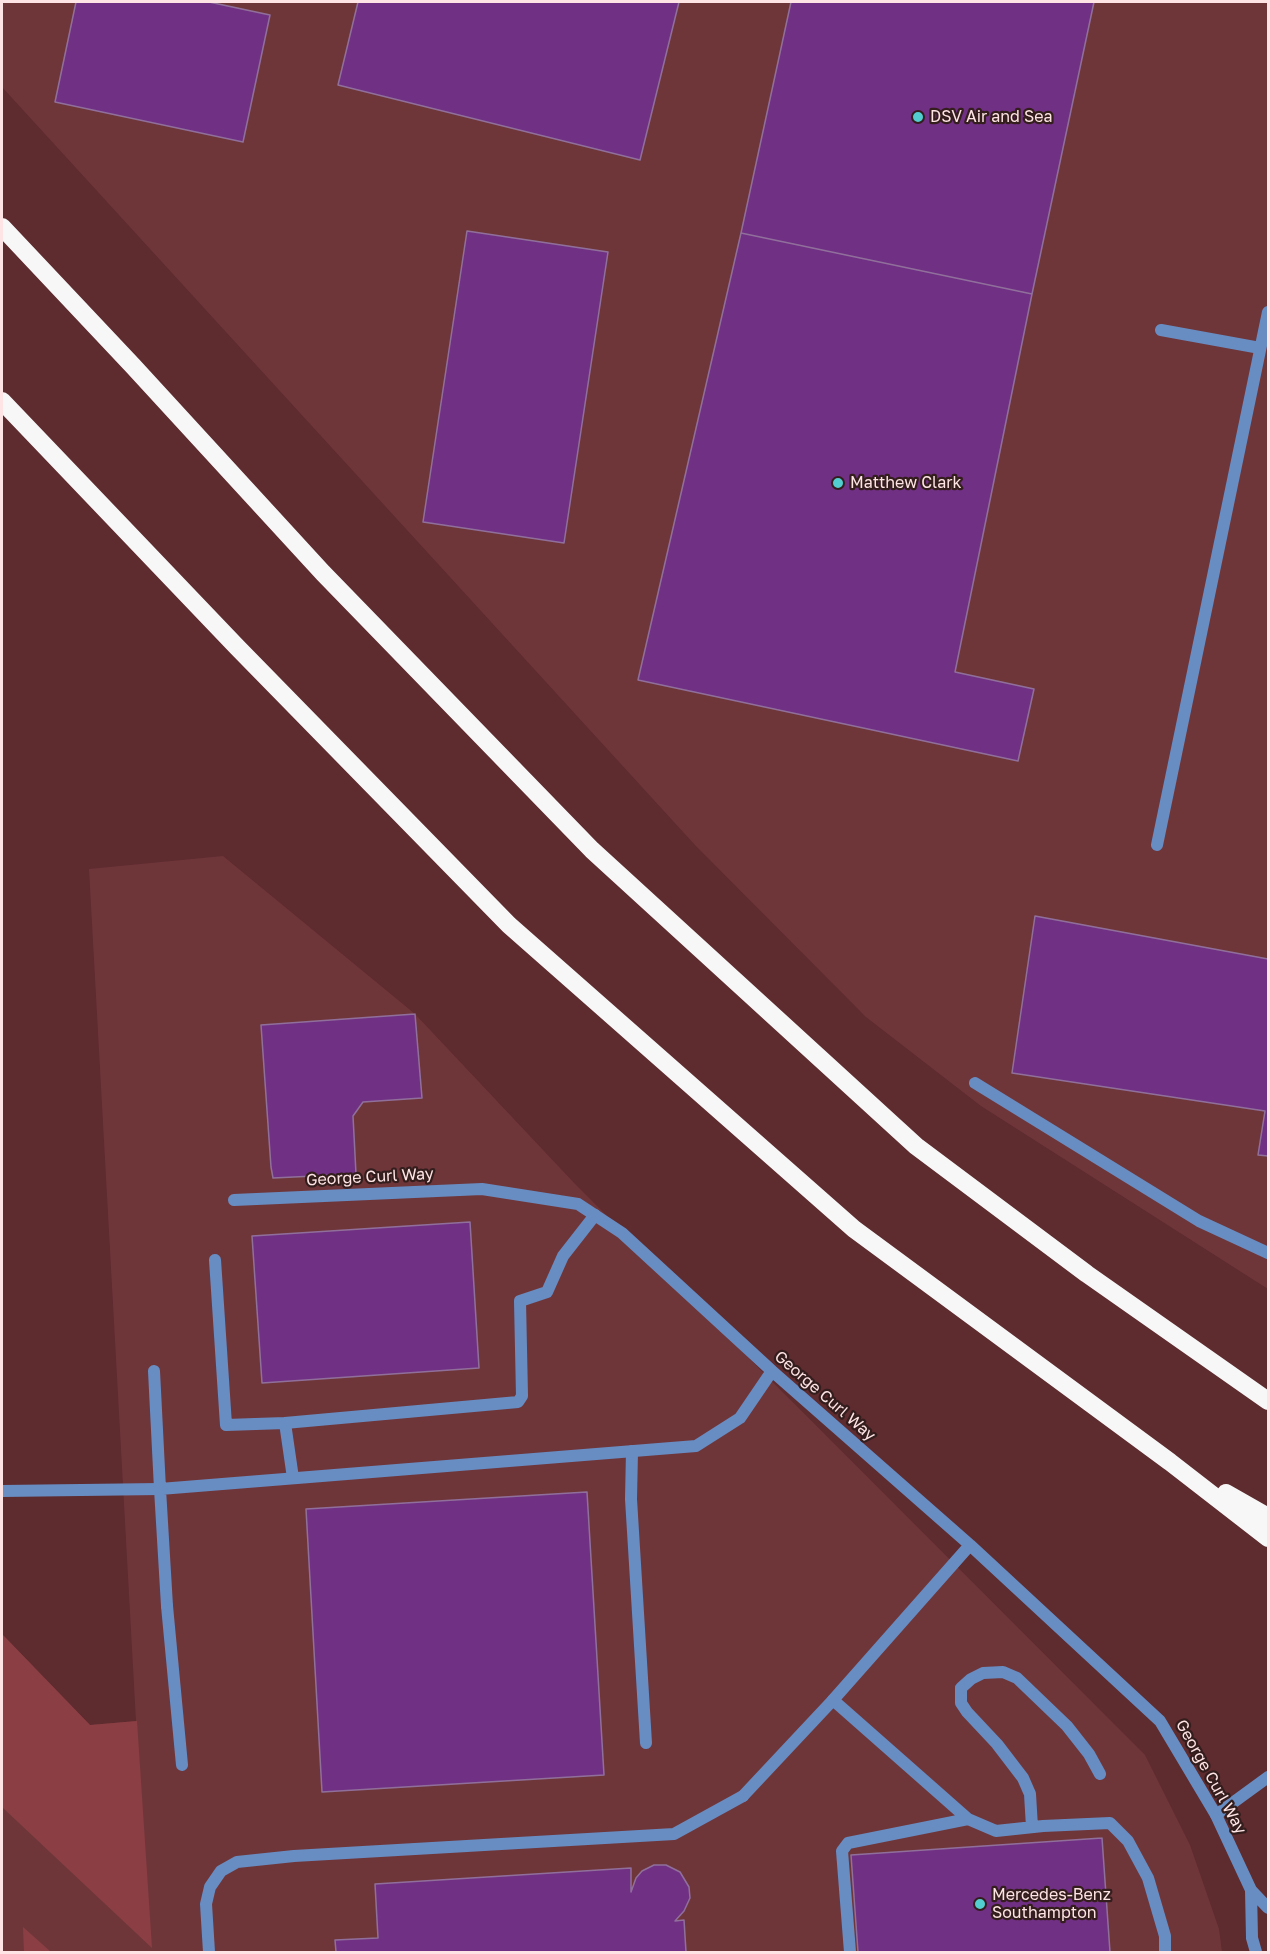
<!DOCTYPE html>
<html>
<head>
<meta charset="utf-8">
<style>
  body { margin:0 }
  #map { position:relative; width:1270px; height:1954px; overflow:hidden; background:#5e2b2f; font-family:"Golos Text",sans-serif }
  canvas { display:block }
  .frame { position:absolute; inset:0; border:3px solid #fee4e4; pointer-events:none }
</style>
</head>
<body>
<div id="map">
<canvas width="1270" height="1954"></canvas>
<div class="frame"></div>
</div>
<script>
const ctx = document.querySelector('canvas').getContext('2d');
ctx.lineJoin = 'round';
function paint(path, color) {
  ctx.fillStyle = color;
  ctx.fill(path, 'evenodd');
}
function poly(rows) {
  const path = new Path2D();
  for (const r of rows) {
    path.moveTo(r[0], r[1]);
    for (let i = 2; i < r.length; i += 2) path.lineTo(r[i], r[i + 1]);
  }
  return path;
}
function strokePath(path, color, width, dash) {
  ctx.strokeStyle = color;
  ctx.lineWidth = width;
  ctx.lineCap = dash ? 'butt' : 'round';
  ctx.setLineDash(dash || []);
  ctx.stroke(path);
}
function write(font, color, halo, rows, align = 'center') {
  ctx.font = font + ' "Golos Text",sans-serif';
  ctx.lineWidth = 4.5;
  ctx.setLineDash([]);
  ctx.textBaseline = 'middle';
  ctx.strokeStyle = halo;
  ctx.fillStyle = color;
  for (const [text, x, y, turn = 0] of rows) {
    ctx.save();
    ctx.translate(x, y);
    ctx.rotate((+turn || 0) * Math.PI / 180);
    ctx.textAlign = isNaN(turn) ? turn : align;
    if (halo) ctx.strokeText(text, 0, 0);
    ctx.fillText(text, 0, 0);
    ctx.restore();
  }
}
const built = poly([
  [2,2,1268,2,1268,1289,981,1106,866,1017,695,845,2,87],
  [223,856,415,1014,576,1185,1145,1755,1190,1845,1219,1929,1222,1952,2,1952,2,1634,90,1725,136,1721,89,869]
]);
const green = poly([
  [2,1634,90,1725,137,1721,152,1948,2,1807],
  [23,1927,51,1952,24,1952]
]);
const building = poly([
  [76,2,209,2,270,15,243,142,55,102,76,2],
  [358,2,679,2,640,160,338,85,358,2],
  [791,2,1094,2,1032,294,741,233,791,2],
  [467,231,608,252,564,543,423,522,467,231],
  [741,233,1032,294,955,672,1034,689,1018,761,638,680,741,233],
  [1035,916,1268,959,1268,1156,1258,1155,1265,1111,1012,1073,1035,916],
  [415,1014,422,1098,363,1102,353,1116,356,1174,273,1178,271,1167,261,1025,415,1014],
  [470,1222,479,1368,262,1383,252,1236,470,1222],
  [587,1492,604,1775,322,1792,306,1509,587,1492],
  [1102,1838,1110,1952,858,1952,851,1855,1102,1838],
  [654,1865,666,1865,680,1872,689,1887,690,1898,684,1911,675,1921,684,1920,686,1952,336,1952,335,1940,378,1938,375,1884,631,1868,631,1892,636,1878,642,1871,654,1865]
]);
const service = poly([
  [1161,330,1260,348],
  [1157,845,1268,312],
  [975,1083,1199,1221,1268,1253],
  [215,1260,226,1425,285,1423,518,1402,522,1396,520,1301,547,1292,563,1256,595,1215],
  [285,1423,293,1478],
  [632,1451,631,1499,646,1743],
  [2,1491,160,1489],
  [167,1606,182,1765],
  [833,1700,968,1819,996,1831,1043,1826,1110,1823,1128,1841,1148,1878,1165,1936,1165,1952],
  [1216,1815,1268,1777],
  [1032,1827,1030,1794,1023,1778,997,1744,967,1712,961,1703,961,1688,971,1679,983,1673,1003,1672,1017,1678,1067,1726,1089,1754,1100,1774],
  [209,1952,206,1904,210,1887,221,1871,237,1862,294,1856,674,1834,743,1796],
  [850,1952,842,1851,848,1843,968,1819]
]);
const minor = poly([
  [234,1200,482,1189,578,1204,622,1233,772,1371,970,1545,1160,1721,1216,1815,1251,1890,1268,1908],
  [154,1371,160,1489],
  [167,1606,160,1489,696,1446,740,1418,772,1371],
  [743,1796,833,1700,970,1545],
  [1251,1890,1252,1938,1256,1952]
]);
const motorway = poly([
  [2,227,133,366,323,573,592,850,916,1146,1087,1274,1268,1401],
  [2,401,237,647,509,925,854,1229,1170,1462,1268,1538],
  [1226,1493,1268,1517]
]);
const markers = [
  [918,117,6,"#52cdd0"],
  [838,483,6,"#52cdd0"],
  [980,1904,6,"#52cdd0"]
];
const poiNames = [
  ["DSV Air and Sea",930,117],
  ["Matthew Clark",850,483],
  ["Mercedes-Benz",992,1895],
  ["Southampton",992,1913]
];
const streetNames = [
  ["George Curl Way",370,1177,-3],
  ["George Curl Way",825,1396,41],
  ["George Curl Way",1211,1777,61]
];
paint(built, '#6f363a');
paint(green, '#8b3f44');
paint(building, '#703084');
strokePath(building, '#90709b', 1.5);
strokePath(service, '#688dc3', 12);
strokePath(minor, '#688dc3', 12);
strokePath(motorway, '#f7f7f7', 18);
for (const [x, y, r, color] of markers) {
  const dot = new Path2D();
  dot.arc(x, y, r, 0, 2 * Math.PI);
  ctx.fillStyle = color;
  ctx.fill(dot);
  strokePath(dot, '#341d1d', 2);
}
write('16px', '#fee4e4', '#341d1d', poiNames, 'left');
write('16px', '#fee4e4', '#341d1d', streetNames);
</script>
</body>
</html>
